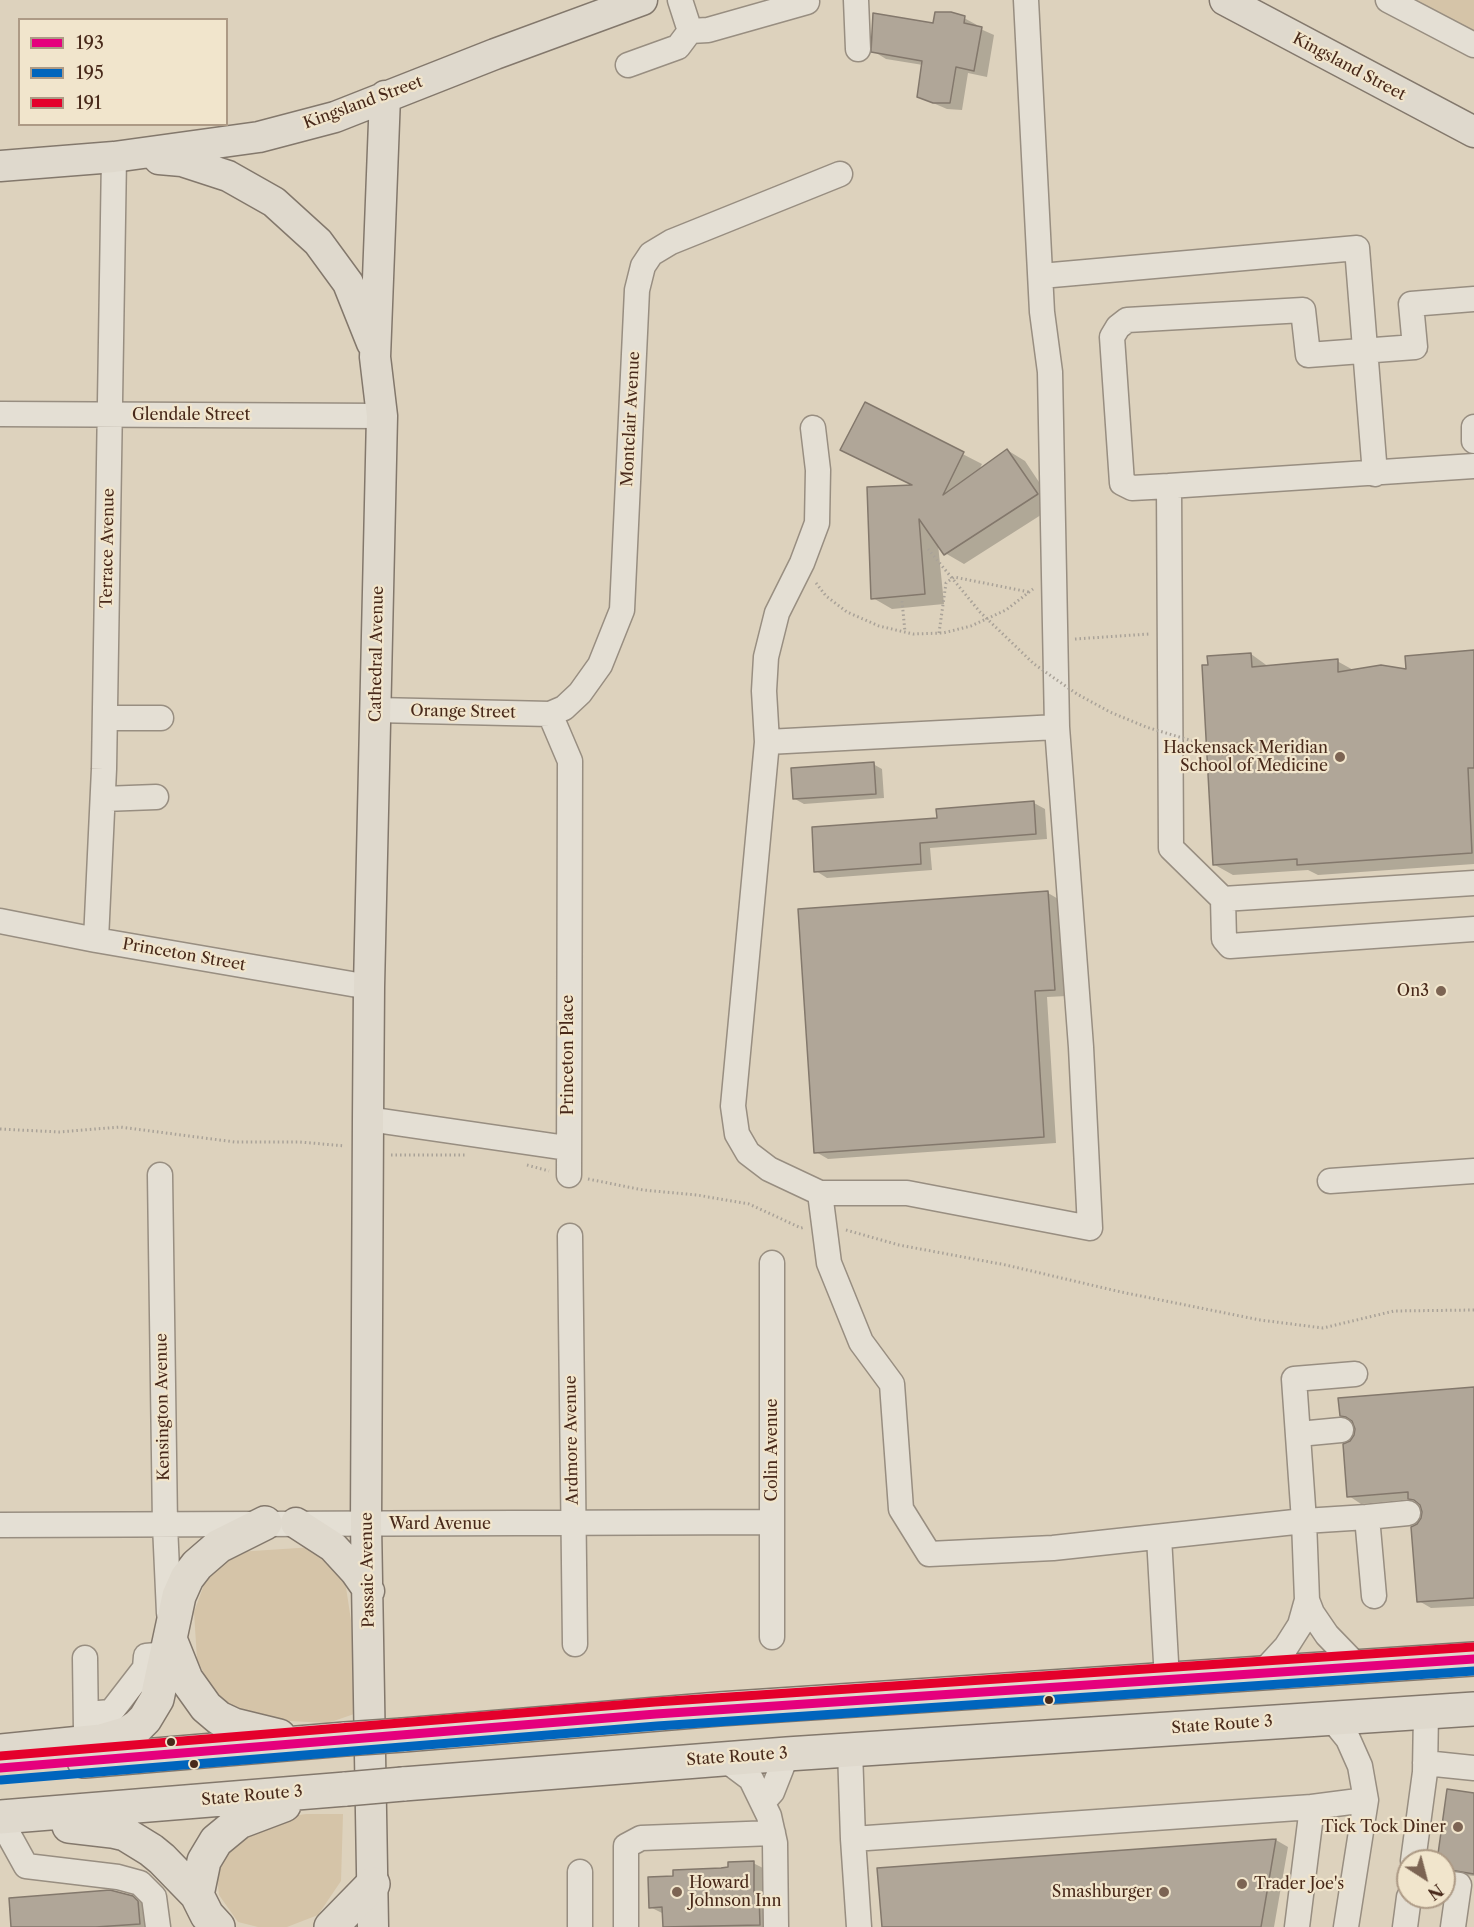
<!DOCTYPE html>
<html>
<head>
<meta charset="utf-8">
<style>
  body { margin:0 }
  #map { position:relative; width:1474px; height:1927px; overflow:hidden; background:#ddd2bd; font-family:"Libre Caslon Text",serif }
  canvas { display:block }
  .legend { position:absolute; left:18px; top:18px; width:210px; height:108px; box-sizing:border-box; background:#f1e5cc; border:2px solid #ad9a85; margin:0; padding:8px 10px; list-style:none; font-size:18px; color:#48291a }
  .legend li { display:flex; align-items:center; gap:12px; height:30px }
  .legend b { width:30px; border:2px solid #ad9a85 }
  .north { position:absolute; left:1396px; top:1849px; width:60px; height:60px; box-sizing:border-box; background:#f1e5cc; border:2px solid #ad9a85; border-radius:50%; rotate:144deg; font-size:16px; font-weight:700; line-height:24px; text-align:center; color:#48291a }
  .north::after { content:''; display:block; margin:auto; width:21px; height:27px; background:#7c6453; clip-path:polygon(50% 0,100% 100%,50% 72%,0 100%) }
</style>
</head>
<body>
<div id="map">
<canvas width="1474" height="1927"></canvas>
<ul class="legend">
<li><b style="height:8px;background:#e5007d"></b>193</li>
<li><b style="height:8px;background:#0065bd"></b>195</li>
<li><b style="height:8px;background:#e4002b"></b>191</li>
</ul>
<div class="north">N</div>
</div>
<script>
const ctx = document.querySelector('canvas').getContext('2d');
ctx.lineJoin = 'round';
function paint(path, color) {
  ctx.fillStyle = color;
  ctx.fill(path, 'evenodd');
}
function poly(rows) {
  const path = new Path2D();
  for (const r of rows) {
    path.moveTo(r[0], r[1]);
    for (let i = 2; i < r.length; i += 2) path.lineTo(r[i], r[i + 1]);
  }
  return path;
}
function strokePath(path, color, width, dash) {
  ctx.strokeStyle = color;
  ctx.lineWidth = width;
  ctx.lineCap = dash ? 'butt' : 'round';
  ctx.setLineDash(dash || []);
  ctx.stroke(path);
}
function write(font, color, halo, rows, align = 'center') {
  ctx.font = font + ' "Libre Caslon Text",serif';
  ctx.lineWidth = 4.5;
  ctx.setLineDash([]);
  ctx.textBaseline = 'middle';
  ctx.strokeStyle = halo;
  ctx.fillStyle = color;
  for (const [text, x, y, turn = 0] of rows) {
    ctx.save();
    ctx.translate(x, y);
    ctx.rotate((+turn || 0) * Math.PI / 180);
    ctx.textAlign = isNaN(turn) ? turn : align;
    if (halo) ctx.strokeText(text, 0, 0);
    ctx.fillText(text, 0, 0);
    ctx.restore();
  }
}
const green = poly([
  [1411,0,1474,0,1474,34],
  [314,1547,344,1574,352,1627,357,1713,328,1723,270,1720,220,1707,197,1659,194,1612,208,1574,237,1552],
  [306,1814,343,1814,341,1881,318,1915,287,1927,258,1927,238,1922,219,1895,216,1866,227,1843,257,1821]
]);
const shadow = poly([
  [964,18,977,25,976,27,994,35,987,77,968,73,962,110,947,109,919,97,923,65,886,59,873,51,934,24],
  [865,404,982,464,979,470,1007,450,1025,461,1055,506,964,564,945,553,938,544,944,604,892,609,873,598,914,486],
  [1474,652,1474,864,1318,875,1308,870,1233,875,1215,865,1210,666,1251,654,1269,667,1337,661,1355,671,1408,671],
  [873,764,882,769,884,798,804,804,795,799],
  [1034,803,1045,809,1047,839,930,848,932,870,827,878,816,871],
  [1048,893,1060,900,1067,996,1047,997,1056,1143,828,1159,816,1152],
  [1474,1389,1474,1606,1431,1608,1419,1601,1418,1525,1424,1512,1420,1504,1412,1499,1361,1504,1349,1496,1351,1442,1357,1429,1354,1422,1341,1415],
  [1474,1795,1474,1876,1447,1873,1444,1871,1444,1861,1438,1861],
  [1276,1840,1288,1847,1274,1927,883,1927,878,1869],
  [753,1863,765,1869,771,1927,664,1927,664,1914,650,1907,674,1878],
  [132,1897,145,1905,151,1927,12,1927]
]);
const building = poly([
  [935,12,951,12,965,16,964,23,982,27,974,71,956,67,950,103,933,103,917,97,922,61,871,52,873,13,933,23,935,12],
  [865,402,964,452,943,495,1007,449,1038,494,944,555,919,519,925,594,871,599,867,487,912,485,840,450,865,402],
  [1474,650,1474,768,1468,768,1472,853,1297,865,1297,859,1213,865,1202,665,1208,665,1207,656,1251,653,1252,667,1338,659,1338,672,1381,665,1406,669,1405,656,1474,650],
  [874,762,876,794,793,799,791,768,874,762],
  [1034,801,1036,834,920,843,921,864,814,872,812,827,937,818,936,809,1034,801],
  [1048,891,1055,990,1035,991,1044,1137,814,1153,798,909,1048,891],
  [1474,1387,1474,1598,1417,1602,1411,1527,1417,1524,1421,1518,1422,1512,1420,1505,1414,1500,1408,1499,1408,1492,1347,1497,1343,1444,1350,1441,1354,1435,1355,1429,1352,1421,1346,1417,1340,1416,1338,1398,1474,1387],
  [1447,1789,1474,1793,1474,1874,1444,1869,1444,1861,1437,1861,1447,1789],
  [1276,1839,1261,1927,882,1927,877,1868,1276,1839],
  [754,1861,754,1894,759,1894,760,1925,663,1927,662,1907,649,1908,648,1877,673,1876,673,1870,721,1868,728,1867,728,1862,754,1861],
  [110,1890,133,1896,138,1901,140,1924,96,1927,11,1927,9,1898,110,1890]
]);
const path = poly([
  [816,583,826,596,847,612,879,626,913,634,943,633,971,626,1006,610,1033,589],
  [902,601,905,632],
  [939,633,946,583,954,577,1029,592],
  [1075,639,1149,634],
  [0,1129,59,1132,120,1127,235,1142,300,1142,345,1146],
  [391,1155,465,1155],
  [527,1165,549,1171],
  [588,1179,643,1190,697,1195,749,1204,801,1228,805,1227],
  [846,1230,899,1245,1006,1265,1121,1292,1260,1320,1323,1328,1394,1311,1474,1310]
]);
const minor = poly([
  [680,0,690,31,708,30,807,2],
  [856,0,858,49],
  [1388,0,1474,45],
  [628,65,678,47,690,31],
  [1041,276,1357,248,1375,474],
  [1474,299,1411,304,1415,347,1308,355,1303,310,1127,320,1118,327,1112,337,1122,483,1132,488,1169,486,1171,848,1223,899,1224,939,1230,946,1474,929],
  [0,414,382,416],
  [1474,427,1474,441],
  [813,428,818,470,817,523,802,563,777,613,766,657,764,691,767,742,1057,727],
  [1169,486,1474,466],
  [376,710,550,714,564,708,580,693,600,665,622,610,637,290,643,266,651,254,671,242,840,174],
  [550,714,570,761,569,1175],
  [105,718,161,718],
  [767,742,733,1106,737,1134,748,1153,769,1169,820,1193,907,1193,1090,1228,1081,1047,1057,727,1050,372,1042,312,1026,0],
  [103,799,156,797],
  [1223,899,1474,883],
  [0,921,96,940,369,987],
  [96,940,104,769,114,157],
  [368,1119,567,1148],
  [160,1175,165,1525,169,1613],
  [1330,1181,1474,1171],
  [820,1193,829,1263,861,1342,892,1384,901,1509,929,1554,1053,1548,1304,1521,1307,1600],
  [570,1236,575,1644],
  [1355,1374,1294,1379,1304,1521,1367,1517,1374,1596],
  [1299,1434,1341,1430],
  [1367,1517,1408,1513],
  [0,1525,772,1522],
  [1159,1537,1167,1680],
  [772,1637,772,1263],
  [85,1658,86,1731],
  [1262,1673,1286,1647,1300,1625,1307,1600,1312,1613,1327,1635,1358,1667],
  [86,1714,111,1712,145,1668,146,1656,167,1654],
  [1331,1718,1348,1739,1360,1766,1366,1800,1346,1927],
  [850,1750,853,1839],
  [723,1758,751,1779,769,1816,775,1843,776,1927],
  [1425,1763,1474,1768],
  [763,1802,772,1792,787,1754],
  [1312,1807,1366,1800],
  [0,1819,26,1866,118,1877,140,1883,154,1897,158,1927],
  [1413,1861,1425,1772,1426,1712],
  [580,1872,580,1927],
  [1444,1883,1459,1885,1453,1927],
  [626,1927,626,1846,641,1838,773,1833],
  [859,1927,853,1839,1312,1807,1297,1927],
  [1405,1927,1409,1897]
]);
const major = poly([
  [1225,0,1474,132],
  [159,159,182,161,228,176,274,202,318,242,348,283,372,343],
  [0,166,114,157,259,137,335,117,495,54,642,0],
  [296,1523,333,1547,355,1571,369,1591],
  [373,1927,366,1524,368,1119,369,987,382,416,375,357,385,96]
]);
const highway = poly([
  [170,1639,186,1679,206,1707,219,1718,234,1725,279,1736],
  [403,1735,719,1709,1474,1659],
  [0,1751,101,1741,128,1733,138,1726,145,1719,157,1699,179,1596,187,1578,197,1565,219,1546,265,1523],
  [84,1761,345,1739],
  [403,1784,787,1754,1474,1709],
  [0,1817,346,1789],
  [69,1826,112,1831,125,1834,151,1850,162,1859,197,1895,207,1915,218,1927],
  [197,1895,204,1861,216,1841,239,1822,284,1805],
  [331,1927,373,1884]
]);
const pathBridge = poly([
  [928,549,980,612,1034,664,1077,694,1110,712,1146,727,1206,745]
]);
const highwayBridge = poly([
  [345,1739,403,1735],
  [346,1789,403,1784]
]);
const bus1 = poly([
  [0,1768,656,1714,1474,1659]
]);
const bus2 = poly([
  [1,1780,657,1726,1474,1671]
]);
const bus3 = poly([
  [0,1756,655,1702,1473,1647]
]);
const markers = [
  [1340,757,6,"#7c6453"],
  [1441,991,6,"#7c6453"],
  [1049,1700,5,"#48291a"],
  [171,1742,5,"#48291a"],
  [194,1764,5,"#48291a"],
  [1458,1827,6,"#7c6453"],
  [1242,1884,6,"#7c6453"],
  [677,1892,6,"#7c6453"],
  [1164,1892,6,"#7c6453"]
];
const streetNames = [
  ["Kingsland Street",1349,67,28],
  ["Kingsland Street",363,103,-20],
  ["Glendale Street",191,415],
  ["Montclair Avenue",631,419,-87],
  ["Terrace Avenue",108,548,-89],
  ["Cathedral Avenue",377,654,-89],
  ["Orange Street",463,712,1],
  ["Princeton Street",184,955,10],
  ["Princeton Place",568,1055,-90],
  ["Kensington Avenue",163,1407,-91],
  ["Ardmore Avenue",572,1440,-91],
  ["Colin Avenue",772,1450,-90],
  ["Ward Avenue",440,1524],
  ["Passaic Avenue",368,1570,-91],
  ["State Route 3",1222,1725,-4],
  ["State Route 3",737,1757,-4],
  ["State Route 3",252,1796,-5]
];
const poiNames = [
  ["Hackensack Meridian",1328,748],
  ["School of Medicine",1328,766],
  ["On3",1429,991],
  ["Tick Tock Diner",1446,1827],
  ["Howard",689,1883,"left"],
  ["Johnson Inn",689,1901,"left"],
  ["Trader Joe's",1254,1884,"left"],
  ["Smashburger",1152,1892]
];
paint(green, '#d5c4a8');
paint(shadow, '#0003');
paint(building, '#b0a698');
strokePath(building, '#83786c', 1.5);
strokePath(minor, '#988e81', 27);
strokePath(major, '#83786c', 33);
strokePath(highway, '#83786c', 36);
strokePath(path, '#a9a298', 3, [1.5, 3]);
strokePath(minor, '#e4dfd4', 24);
strokePath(major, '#dfd9cd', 30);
strokePath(highway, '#dfd9cd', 33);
strokePath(highwayBridge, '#83786c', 36, []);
strokePath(pathBridge, '#a9a298', 3, [1.5, 3]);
strokePath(highwayBridge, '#dfd9cd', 33);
strokePath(bus1, '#e5007d', 9);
strokePath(bus2, '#0065bd', 9);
strokePath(bus3, '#e4002b', 9);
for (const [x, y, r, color] of markers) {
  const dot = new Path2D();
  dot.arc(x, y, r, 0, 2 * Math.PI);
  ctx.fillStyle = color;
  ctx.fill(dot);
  strokePath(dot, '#f1e5cc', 2);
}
write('16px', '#48291a', '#f1e5cc', streetNames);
write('16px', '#48291a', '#f1e5cc', poiNames, 'right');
</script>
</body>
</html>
